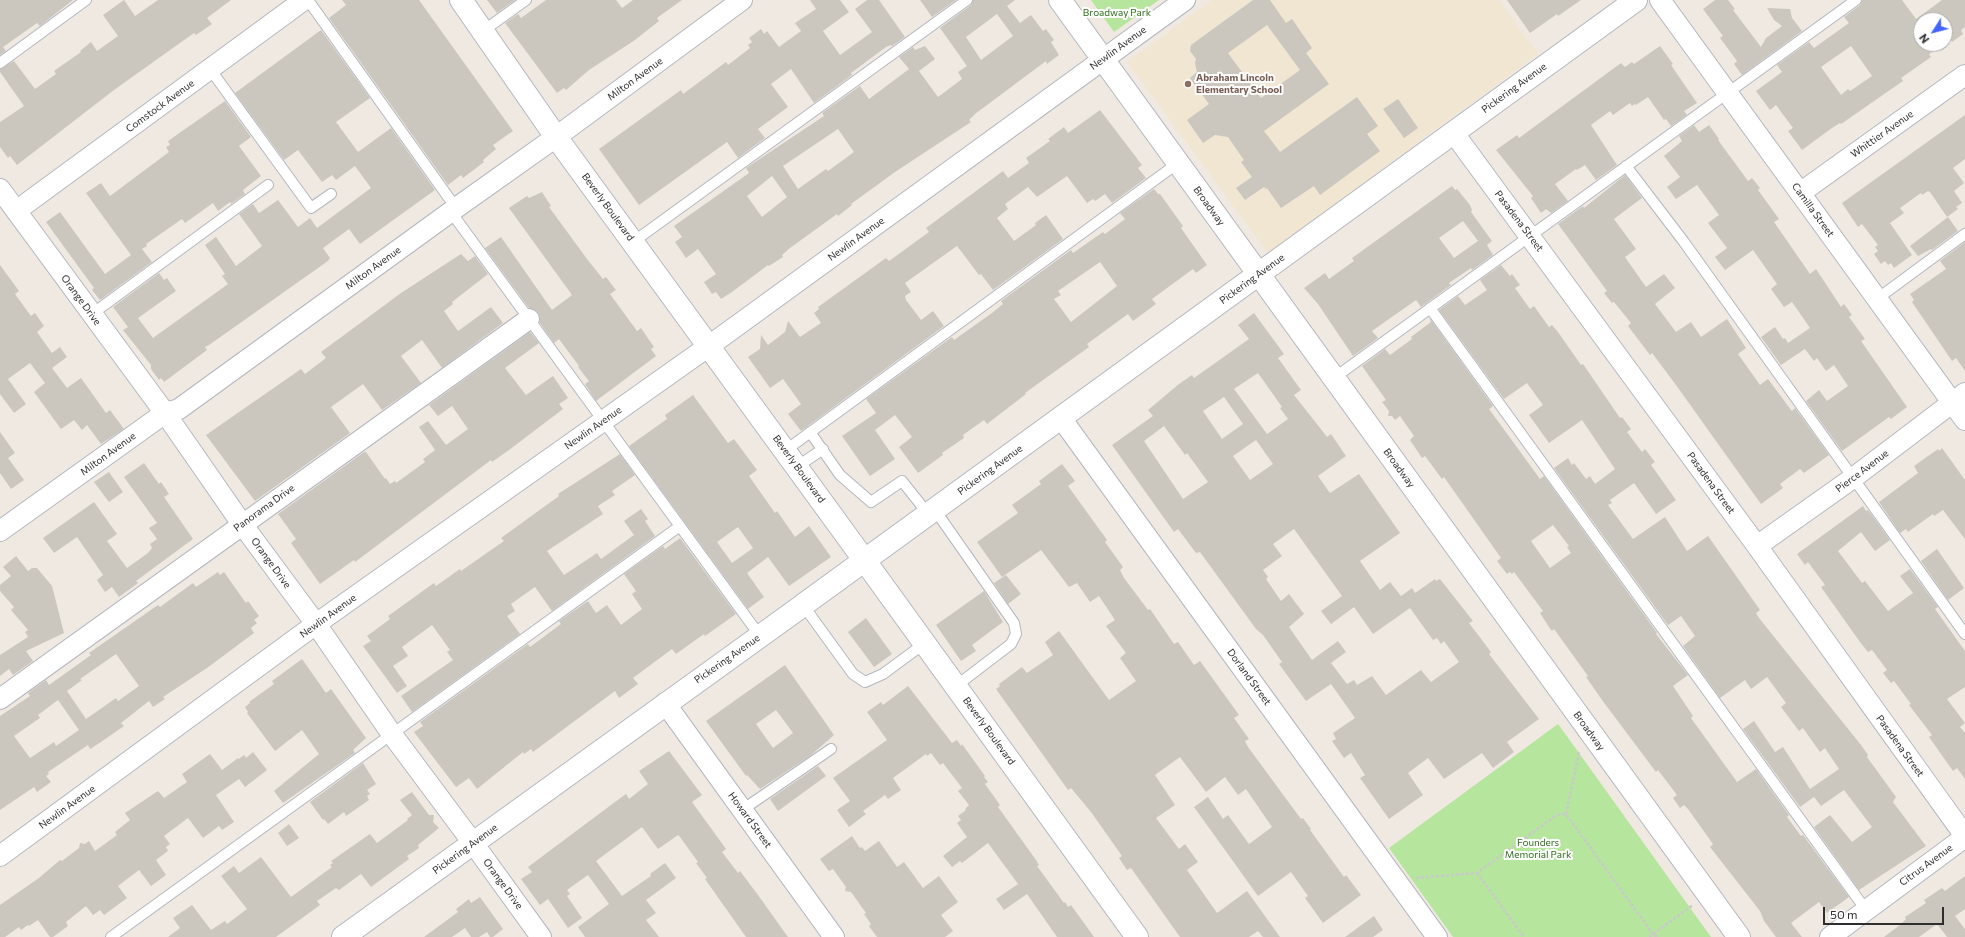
<!DOCTYPE html>
<html>
<head>
<meta charset="utf-8">
<style>
  body { margin:0 }
  #map { position:relative; width:1965px; height:937px; overflow:hidden; background:#efe9e1; font-family:Commissioner,sans-serif }
  canvas { display:block }
  .north { position:absolute; left:1913px; top:12px; width:40px; height:40px; box-sizing:border-box; background:#fff; border:1px solid #ababab; border-radius:50%; rotate:234deg; font-size:11px; font-weight:700; line-height:16px; text-align:center; color:#2e2e2e }
  .north::after { content:''; display:block; margin:auto; width:14px; height:18px; background:#4264fb; clip-path:polygon(50% 0,100% 100%,50% 72%,0 100%) }
  .scale { position:absolute; left:1823px; top:907px; width:121px; height:18px; box-sizing:border-box; border:2px solid #2e2e2e; border-top:0; padding-left:5px; font-size:12px; line-height:14px; white-space:nowrap; color:#2e2e2e; -webkit-text-stroke:3px #fff; paint-order:stroke }
</style>
</head>
<body>
<div id="map">
<canvas width="1965" height="937"></canvas>
<div class="north">N</div>
<div class="scale">50 m</div>
</div>
<script>
const ctx = document.querySelector('canvas').getContext('2d');
ctx.lineJoin = 'round';
function paint(path, color) {
  ctx.fillStyle = color;
  ctx.fill(path, 'evenodd');
}
function poly(rows) {
  const path = new Path2D();
  for (const r of rows) {
    path.moveTo(r[0], r[1]);
    for (let i = 2; i < r.length; i += 2) path.lineTo(r[i], r[i + 1]);
  }
  return path;
}
function strokePath(path, color, width, dash) {
  ctx.strokeStyle = color;
  ctx.lineWidth = width;
  ctx.lineCap = dash ? 'butt' : 'round';
  ctx.setLineDash(dash || []);
  ctx.stroke(path);
}
function write(font, color, halo, rows, align = 'center') {
  ctx.font = font + ' Commissioner,sans-serif';
  ctx.lineWidth = 4;
  ctx.setLineDash([]);
  ctx.textBaseline = 'middle';
  ctx.strokeStyle = halo;
  ctx.fillStyle = color;
  for (const [text, x, y, turn = 0] of rows) {
    ctx.save();
    ctx.translate(x, y);
    ctx.rotate((+turn || 0) * Math.PI / 180);
    ctx.textAlign = isNaN(turn) ? turn : align;
    if (halo) ctx.strokeText(text, 0, 0);
    ctx.fillText(text, 0, 0);
    ctx.restore();
  }
}
const education = poly([
  [1212,0,1499,0,1538,54,1268,253,1127,62]
]);
const green = poly([
  [1091,0,1159,0,1114,32],
  [1558,724,1579,753,1711,937,1453,937,1389,848]
]);
const building = poly([
  [0,0,73,0,40,26,37,23,3,47,6,51,0,55],
  [124,0,135,16,158,0,231,0,207,18,212,24,196,35,194,33,114,90,17,165,10,156,8,158,0,147,0,122,24,106,0,72,0,69,14,61,35,89,56,74,54,71,81,52,80,51,91,42,97,51,118,36,103,15],
  [342,0,419,0,513,131,493,145,496,149,483,160,484,162,463,178,461,175,448,185,329,18,346,5],
  [487,0,515,0,497,13],
  [546,0,616,0,622,8,633,0,682,0,657,18,659,21,635,40,589,70,566,90,564,88,557,93,505,23,518,14,521,18],
  [810,0,840,0,849,12,823,31,840,55,872,32,855,9,867,0,879,0,905,37,892,46,891,45,886,47,851,73,852,75,814,103,791,69,771,84,788,107,758,129,765,138,738,158,727,142,639,205,599,149,681,90,683,94,726,62,728,65,750,48,748,45,752,42,749,38,761,29,764,34,767,31,779,47,801,31,795,23,816,9],
  [920,0,956,0,932,17],
  [973,0,1015,0,1007,6,1020,23,1031,15,1043,31,1046,29,1054,40,1051,42,1059,55,1047,64,1046,61,975,114,969,120,971,122,895,172,851,204,852,205,838,216,837,214,790,248,782,255,783,257,769,266,768,265,732,292,721,299,716,292,712,294,704,282,716,274,698,249,686,258,675,242,682,237,674,226,749,173,746,168,824,116,822,113,860,86,869,99,909,69,899,57,913,47,915,50,925,46,935,59,919,71,938,97,962,79,958,72,967,66,940,28,971,5],
  [997,14,1013,36,981,60,966,37],
  [838,129,854,152,828,171,826,169,798,189,783,166],
  [772,176,787,197,762,217,747,196],
  [1253,0,1270,0,1286,23,1292,19,1312,48,1306,53,1329,84,1264,131,1280,152,1357,97,1378,126,1367,134,1380,151,1320,195,1314,186,1281,208,1267,188,1266,189,1264,187,1245,200,1236,188,1252,177,1241,162,1244,160,1228,137,1215,135,1203,143,1187,120,1209,104,1190,78,1197,72,1195,63,1196,59,1190,51,1191,45],
  [1267,25,1300,70,1261,98,1228,53],
  [1507,0,1581,0,1558,16,1557,14,1530,33],
  [1715,0,1728,0,1735,9,1733,10,1761,47,1766,38,1782,26,1774,20,1767,8,1790,9,1792,18,1802,31,1742,75,1734,64,1737,61,1720,38,1723,36,1703,9],
  [1862,0,1902,0,1916,19,1942,0,1965,0,1965,27,1961,30,1963,34,1952,42,1951,40,1945,44,1945,20,1921,20,1921,44,1945,44,1929,54,1931,57,1901,78,1903,81,1841,124,1840,123,1832,128,1802,150,1788,131,1793,128,1776,105,1770,110,1756,91,1782,72,1777,65,1809,42,1814,48,1849,23,1844,17,1860,5],
  [1851,46,1872,76,1850,91,1848,89,1841,95,1821,67],
  [321,30,370,98,336,122,358,152,391,128,435,190,360,244,349,229,323,248,330,258,328,261,209,345,205,347,207,350,164,382,161,378,159,380,151,369,151,365,123,330,128,327,113,307,159,273,164,280,167,278,176,291,138,318,153,338,228,284,222,276,225,274,205,245,216,237,236,266,262,246,239,214,253,204,259,213,278,200,298,227,310,218,317,228,371,188,355,166,336,180,332,175,322,182,298,150,284,160,235,93],
  [1660,46,1673,64,1671,65,1697,103,1684,111,1687,115,1671,126,1666,119,1664,120,1648,97,1636,105,1635,104,1632,106,1630,103,1613,115,1610,111,1591,125,1617,165,1596,180,1585,165,1577,170,1576,169,1555,184,1568,201,1551,213,1546,209,1541,213,1531,198,1533,196,1496,150,1517,135,1519,138,1621,63,1625,67,1632,62,1634,64],
  [1398,99,1418,128,1404,138,1383,109],
  [225,101,251,137,239,146,261,176,243,190,245,194,231,204,230,202,218,211,213,203,185,223,182,219,146,244,147,246,142,249,152,262,100,300,92,290,94,288,46,222,60,212,105,274,131,255,86,193,101,183,110,196,169,152,166,147,170,145,168,141],
  [1100,110,1142,165,1138,168,1146,178,1112,203,1105,194,1095,201,1093,199,1087,203,1067,176,1037,197,1028,187,1005,204,1008,209,997,218,1014,241,1036,225,1035,223,1046,215,1063,239,993,290,981,274,979,275,957,246,905,283,911,292,905,296,906,300,921,320,933,311,944,326,801,431,788,414,801,404,783,379,770,388,748,357,760,349,761,335,768,345,785,332,788,321,800,337,821,323,814,313,819,309,818,307,886,258,889,261,929,232,926,228,1003,171,1008,178,1029,163,1026,158,1050,141,1048,139,1064,127,1068,133],
  [1965,115,1965,159,1953,168,1964,183,1954,191,1962,203,1956,207,1958,209,1947,217,1930,192,1928,191,1922,195,1921,193,1900,208,1904,213,1890,223,1912,255,1894,268,1891,263,1888,265,1885,261,1881,264,1874,254,1878,251,1875,247,1878,245,1862,224,1858,227,1842,203],
  [1694,125,1699,132,1709,125,1719,139,1718,140,1748,181,1752,178,1760,188,1758,190,1779,219,1774,222,1810,274,1816,269,1841,307,1844,304,1852,315,1849,317,1865,339,1861,341,1907,407,1891,419,1889,417,1842,451,1806,401,1819,390,1827,401,1848,386,1834,365,1826,371,1817,358,1814,361,1805,349,1781,365,1761,337,1775,327,1783,339,1785,338,1788,343,1810,328,1792,302,1784,307,1771,289,1777,284,1753,250,1725,270,1715,257,1727,248,1708,223,1719,215,1697,185,1676,199,1667,187,1680,177,1664,156,1682,141,1679,136],
  [1625,175,1642,198,1614,219,1636,249,1625,257,1646,287,1664,274,1675,288,1655,304,1676,332,1691,322,1701,337,1727,319,1746,348,1738,354,1760,385,1768,379,1791,410,1792,411,1795,408,1829,455,1804,473,1800,469,1780,484,1783,488,1761,504,1676,385,1652,353,1650,355,1628,326,1631,323,1614,302,1612,303,1604,293,1607,291,1558,224,1583,206,1584,208],
  [1452,186,1455,190,1457,189,1470,205,1472,210,1471,212,1492,241,1487,245,1493,255,1472,270,1471,268,1449,283,1451,285,1421,307,1416,300,1372,331,1378,338,1353,356,1318,304,1304,288,1325,273,1329,279,1333,276,1354,261,1352,258],
  [1463,221,1478,241,1454,258,1439,238],
  [1154,189,1158,194,1160,194,1183,226,1181,228,1207,265,1196,273,1193,269,1152,299,1156,304,1133,321,1128,314,1087,344,1089,347,1025,393,1026,394,987,424,984,420,963,435,964,438,942,453,943,455,918,473,899,447,912,437,895,415,875,430,895,459,870,476,842,436,876,413,866,399,952,337,954,340,992,313,1003,304,1001,301,1071,250,1073,253,1103,232,1105,234,1125,219,1120,213],
  [1100,262,1117,286,1071,322,1054,299,1061,295,1058,291],
  [542,192,551,206,549,207,587,259,603,279,606,277,616,290,610,294,637,331,641,328,654,347,651,349,656,356,596,401,585,384,589,381,578,367,579,366,559,339,554,343,540,323,540,317,538,312,529,308,485,248,501,237,552,310,572,295,509,208,527,196,529,198],
  [1948,217,1958,231,1932,250,1931,249,1918,256,1910,246],
  [1965,242,1965,371,1956,358,1952,361,1912,302,1914,300,1910,294,1946,269,1940,261],
  [461,254,468,261,475,256,488,274,452,302,453,304,444,311,458,331,491,307,503,323,442,368,422,340,401,356,421,383,382,410,363,384,331,407,350,433,255,501,206,435,301,369,305,374,326,358,321,352,401,293],
  [0,265,19,291,15,294,31,316,35,313,44,326,37,332,52,353,60,347,67,357,52,368,67,388,81,378,106,413,110,410,124,429,101,444,87,425,82,430,74,420,61,429,34,392,45,383,30,363,8,379,26,404,14,413,0,394],
  [1501,265,1510,276,1512,274,1520,285,1515,288,1530,309,1534,306,1549,327,1552,325,1558,332,1581,365,1583,364,1620,418,1622,417,1631,429,1627,432,1642,452,1645,449,1655,462,1651,465,1654,469,1676,500,1656,514,1634,483,1610,500,1612,503,1608,505,1633,539,1665,517,1687,551,1708,536,1760,610,1756,613,1759,618,1861,745,1868,755,1867,757,1896,797,1893,802,1926,846,1859,890,1814,827,1830,815,1852,842,1872,827,1844,790,1821,806,1814,797,1800,807,1743,729,1754,721,1775,752,1783,747,1810,789,1839,769,1825,748,1820,752,1803,728,1799,731,1781,707,1786,703,1767,677,1751,689,1745,680,1720,698,1683,646,1695,636,1681,616,1668,625,1554,468,1568,458,1572,465,1574,463,1586,479,1590,476,1595,484,1615,469,1582,420,1549,443,1529,415,1543,405,1527,383,1504,399,1439,310,1458,296,1465,305,1487,290,1480,280],
  [1254,313,1284,354,1278,358,1301,390,1294,395,1324,433,1327,437,1331,434,1346,456,1318,476,1330,493,1359,474,1400,533,1360,561,1380,590,1390,582,1401,596,1412,588,1415,593,1435,579,1436,581,1440,579,1473,621,1469,623,1491,652,1489,654,1539,719,1507,742,1514,752,1493,768,1482,753,1444,779,1428,758,1408,773,1423,795,1389,819,1360,778,1365,775,1351,753,1344,758,1332,741,1336,739,1333,733,1355,718,1331,684,1306,701,1279,664,1282,662,1263,635,1256,629,1200,552,1196,553,1178,529,1174,532,1112,445,1153,416,1148,410,1179,384,1192,375,1194,378,1249,339,1238,325],
  [1258,373,1282,407,1280,408,1288,419,1267,434,1234,389],
  [1224,397,1243,424,1222,439,1203,411],
  [1164,426,1185,455,1187,453,1208,482,1183,499,1144,441],
  [1256,440,1273,464,1250,480,1233,456],
  [1294,529,1342,596,1321,611,1331,624,1354,607,1373,634,1410,608,1433,640,1437,638,1441,644,1444,641,1459,662,1431,682,1421,670,1386,695,1372,676,1357,685,1354,680,1347,684,1331,663,1346,652,1338,641,1312,660,1289,627,1304,614,1289,594,1281,601,1266,579,1268,577,1263,570,1282,556,1273,544],
  [1429,317,1493,406,1489,409,1540,479,1544,476,1657,633,1656,634,1688,675,1673,686,1693,716,1691,718,1737,782,1756,769,1789,815,1787,817,1801,836,1803,835,1849,897,1827,913,1819,902,1791,923,1802,937,1776,937,1764,921,1760,911,1710,847,1713,844,1688,809,1684,805,1680,808,1673,798,1677,795,1658,770,1656,772,1602,700,1586,677,1588,676,1554,629,1552,631,1549,627,1540,613,1543,611,1514,572,1512,574,1510,572,1507,574,1497,561,1501,558,1444,477,1442,479,1425,456,1422,458,1410,440,1414,436,1400,416,1395,420,1392,416,1388,416,1389,411,1382,402,1386,400,1362,366,1385,349,1390,355,1412,339,1411,337,1431,322],
  [1553,525,1569,546,1567,547,1571,553,1550,568,1531,541],
  [530,332,539,343,505,368,526,395,553,376,568,398,559,404,563,409,509,450,492,462,491,460,355,562,354,560,320,584,291,543,296,539,278,514,364,452,366,452,385,479,386,478,390,484,395,481,396,483,425,462,423,459,435,450,419,427,428,421,446,445,468,429,452,406,438,416,429,405],
  [693,395,728,443,734,439,757,470,749,476,775,513,777,511,795,537,809,526,831,557,789,586,768,557,747,573,764,597,748,609,629,446,667,419,665,415],
  [738,527,753,548,732,563,717,542],
  [0,432,15,453,8,458,24,480,11,489,0,473],
  [1942,448,1965,480,1965,539,1943,510,1934,516,1933,514,1908,532,1906,529,1900,533,1879,502,1918,473,1914,466,1938,449,1939,451],
  [620,454,635,475,612,491,615,495,598,506,603,514,547,551,564,575,597,553,601,559,634,535,624,521,641,509,648,519,645,521,655,536,552,611,535,587,511,604,515,611,507,616,520,634,412,712,401,696,453,660,447,652,450,650,432,625,402,647,408,656,393,666,407,686,397,693,363,646,371,641,367,636,390,619,388,616,434,583,436,586,460,569,461,571,504,541,501,538,559,496,558,494],
  [144,463,159,484,161,482,169,494,164,497,193,539,136,581,138,583,119,597,112,587,105,592,97,580,103,575,77,537,54,553,43,538,94,502,117,534,107,541,127,568,148,553,152,548,150,544,157,539,149,528,157,523,124,477],
  [1062,464,1075,481,1068,486,1107,540,1105,542,1123,567,1120,570,1124,578,1148,610,1150,609,1174,644,1178,642,1194,665,1200,661,1239,715,1234,718,1249,739,1245,741,1248,747,1301,819,1303,818,1311,829,1310,830,1344,877,1346,875,1361,895,1323,923,1305,898,1308,896,1291,872,1258,896,1194,807,1208,797,1223,819,1228,815,1249,844,1272,827,1246,789,1238,795,1225,777,1206,792,1180,757,1155,775,1175,805,1156,818,1179,849,1185,844,1198,862,1187,870,1217,913,1247,891,1280,937,1263,937,1258,931,1249,937,1180,937,1131,868,1127,870,1119,858,1122,856,1091,812,1071,788,1068,790,996,689,1000,686,999,684,1022,667,1027,673,1053,655,1045,642,1059,631,1109,700,1136,681,1120,658,1126,653,1106,626,1115,620,1099,596,1090,602,1077,583,1069,587,1041,550,1002,577,977,542,1018,513,1012,505,1041,484,1039,481],
  [109,472,123,492,109,502,94,482],
  [1863,506,1866,511,1868,510,1890,540,1875,551,1861,532,1838,551,1862,583,1865,581,1888,611,1913,593,1900,576,1910,569,1938,607,1935,609,1965,651,1965,687,1947,699,1965,723,1960,727,1965,733,1965,779,1957,768,1953,771,1929,737,1932,735,1909,705,1911,704,1894,681,1891,683,1883,673,1887,670,1872,650,1868,652,1860,642,1821,587,1825,585,1808,562,1805,565,1797,554],
  [680,538,736,614,705,636,704,634,676,654,672,649,633,678,638,684,619,698,615,691,533,752,531,749,524,754,523,752,477,789,469,778,456,787,414,732,423,726,420,722,528,644,530,647,561,624,559,621,588,601,596,613,607,605,621,625,642,609,632,594,636,591,624,574,663,546,665,549],
  [1937,549,1964,588,1948,600,1921,561],
  [16,556,28,571,32,568,37,568,52,586,64,633,26,651,33,661,13,675,9,669,0,676,0,655,28,637,25,632,28,630,11,610,14,607,0,591,0,585,11,576,3,567],
  [218,572,220,575,224,572,246,603,248,601,259,616,254,620,257,623,251,628,254,633,207,668,163,697,165,699,153,707,149,701,121,723,124,726,101,742,90,749,88,745,48,772,49,774,46,776,51,782,37,792,34,787,0,810,0,716,30,696,28,693,46,680,49,685,91,655,89,653,158,605,160,607,193,583,196,587],
  [116,654,139,686,118,701,116,698,86,719,67,691,82,680,80,679],
  [58,700,79,730,56,746,54,742,30,758,14,736,40,718,38,715],
  [1006,575,1021,594,1008,604,994,583],
  [984,591,1003,622,972,645,976,651,961,661,936,625],
  [866,618,892,654,874,667,848,632],
  [302,659,326,693,331,689,366,738,353,750,355,753,283,803,274,791,319,754,302,730,275,751,247,713,248,712,245,707,250,703,249,702,274,684,272,681],
  [785,665,834,735,810,756,760,789,747,775,746,776,706,721],
  [776,710,793,733,773,748,756,724],
  [908,686,952,743,957,740,961,746,962,744,985,776,984,777,988,782,985,784,1000,805,998,807,1036,860,1039,865,1037,866,1064,903,1065,902,1068,907,1071,905,1094,937,1057,937,1027,894,1004,910,996,899,1018,884,988,843,962,863,960,861,952,867,943,856,967,837,957,823,961,820,958,816,966,810,965,809,969,805,958,791,962,788,943,763,940,765,931,753,927,756,926,754,893,778,901,790,888,799,885,795,863,811,866,814,849,827,837,810,850,801,833,778,887,740,867,712,881,702,883,705],
  [669,751,702,795,692,802,726,849,722,852,738,873,740,871,758,895,788,937,746,937,705,879,707,878,696,863,698,862,680,837,678,835,658,849,642,827,596,861,622,896,651,876,650,874,665,863,676,878,646,900,656,913,646,920,659,937,585,937,578,927,609,904,588,875,567,890,570,894,567,896,582,918,568,928,548,899,540,905,521,879,532,872,528,867,615,802,626,794,629,799,648,784,639,771],
  [253,752,267,770,245,787,239,779,216,795,234,822,222,830,219,826,203,838,188,818,164,836,170,844,166,847,168,851,156,860,166,875,151,886,139,870,118,886,127,898,104,915,100,910,93,915,86,906,66,922,68,926,53,937,50,937,38,920,29,926,28,925,21,930,19,927,5,937,0,937,0,905,39,878,60,860,62,861,79,848,80,843,85,844,89,841,95,851,117,835,115,832,130,820,125,813,158,791,164,798,187,782,182,774,210,754,222,770,238,758,239,759,244,755,246,758],
  [363,763,376,784,367,790,370,794,367,796,369,800,346,816,344,812,328,824,324,819,323,820,310,802],
  [818,766,826,776,778,811,770,799],
  [412,792,429,815,434,815,433,822,439,828,418,845,419,848,407,856,409,859,371,887,361,874,339,890,336,888,317,901,320,905,276,937,168,937,180,928,173,918,192,905,211,930,225,921,227,924,247,909,221,876,234,866,239,873,261,857,291,897,332,867,330,865,333,863,331,861,370,834,377,843,408,820,407,819,412,815,400,800],
  [289,824,299,838,287,846,278,833],
  [852,836,860,848,862,847,865,851,879,841,897,867,904,862,923,888,939,876,958,902,941,915,953,931,945,937,877,937,869,926,871,924,864,914,866,913,851,892,845,891,846,887,833,869,829,871,820,859],
  [1965,876,1965,909,1955,916,1965,929,1965,937,1947,937,1937,924,1919,937,1884,937,1900,925,1906,919,1905,917,1926,903,1924,900,1942,888,1945,891],
  [480,897,503,929,493,937,490,937,487,932,479,937,471,937,465,928,452,937,424,937,458,912,456,909,469,899,471,903],
  [1374,916,1383,930,1373,937,1345,937]
]);
const path = poly([
  [1566,814,1579,753,1581,752],
  [1477,873,1524,937],
  [1416,878,1477,873,1554,817,1560,814,1566,814,1653,934,1649,937],
  [1657,937,1653,934,1693,905]
]);
const service = poly([
  [308,0,456,208],
  [483,31,526,0],
  [0,63,86,0],
  [210,69,311,208,331,194],
  [1626,166,1684,242,1965,634],
  [451,212,760,636],
  [633,242,967,0],
  [1877,299,1965,234],
  [1430,308,1866,910],
  [92,314,268,185],
  [1334,378,1856,0],
  [810,432,840,475,871,502,902,481,929,515],
  [786,450,1178,163],
  [798,466,823,449],
  [935,510,1014,623,1016,634,1011,644,956,686],
  [803,605,853,674,865,682,883,674,925,643],
  [742,810,831,749],
  [111,937,680,526]
]);
const minor = poly([
  [1660,0,1965,420],
  [1453,132,1757,546,1965,836],
  [0,189,165,413,242,524,316,624,391,733,473,843,541,937],
  [1800,193,1965,75],
  [16,211,304,0],
  [1061,418,1437,937],
  [0,531,165,413,179,409,456,208,556,137,742,0],
  [1757,546,1853,478,1965,393],
  [0,699,529,319],
  [665,703,834,937],
  [0,856,316,624,709,346,1185,0],
  [1830,937,1965,837]
]);
const tertiary = poly([
  [461,0,556,137,865,561],
  [1060,0,1739,937],
  [803,605,1636,0],
  [343,937,802,606]
]);
const secondary = poly([
  [865,561,1137,937]
]);
const markers = [
  [1188,84,4,"#8d6e63"]
];
const parkNames = [
  ["Broadway Park",1117,13],
  ["Founders",1538,843],
  ["Memorial Park",1538,855]
];
const streetNames = [
  ["Newlin Avenue",1118,48,-36],
  ["Milton Avenue",635,79,-36],
  ["Pickering Avenue",1514,88,-36],
  ["Comstock Avenue",160,106,-36],
  ["Whittier Avenue",1882,134,-35],
  ["Broadway",1209,206,54],
  ["Beverly Boulevard",608,207,54],
  ["Camilla Street",1813,210,54],
  ["Pasadena Street",1519,221,53],
  ["Newlin Avenue",856,239,-36],
  ["Milton Avenue",373,268,-36],
  ["Pickering Avenue",1252,279,-36],
  ["Orange Drive",81,300,54],
  ["Newlin Avenue",593,428,-35],
  ["Milton Avenue",108,454,-36],
  ["Broadway",1399,468,54],
  ["Beverly Boulevard",799,469,54],
  ["Pickering Avenue",990,470,-36],
  ["Pierce Avenue",1862,471,-37],
  ["Pasadena Street",1711,483,54],
  ["Panorama Drive",264,508,-36],
  ["Orange Drive",271,563,54],
  ["Newlin Avenue",328,616,-36],
  ["Pickering Avenue",727,659,-35],
  ["Dorland Street",1249,677,54],
  ["Beverly Boulevard",989,731,54],
  ["Broadway",1589,731,54],
  ["Pasadena Street",1900,746,54],
  ["Newlin Avenue",67,807,-36],
  ["Howard Street",750,820,54],
  ["Pickering Avenue",465,849,-36],
  ["Citrus Avenue",1926,865,-36],
  ["Orange Drive",503,884,54]
];
const educationNames = [
  ["Abraham Lincoln",1196,78],
  ["Elementary School",1196,90]
];
paint(education, '#f0e6d1');
paint(green, '#b6e59e');
paint(building, '#cbc7bf');
strokePath(service, '#b4b7c1', 12);
strokePath(minor, '#b4b7c1', 22);
strokePath(tertiary, '#b4b7c1', 24);
strokePath(secondary, '#b4b7c1', 24);
strokePath(path, '#c9c9c9', 2.5, [3, 2]);
strokePath(service, '#fff', 10);
strokePath(minor, '#fff', 20);
strokePath(tertiary, '#fff', 22);
strokePath(secondary, '#fff', 22);
for (const [x, y, r, color] of markers) {
  const dot = new Path2D();
  dot.arc(x, y, r, 0, 2 * Math.PI);
  ctx.fillStyle = color;
  ctx.fill(dot);
  strokePath(dot, '#fff', 1.5);
}
write('10px', '#2c6e1b', '#fff', parkNames);
write('10px', '#2e2e2e', '#fff', streetNames);
write('bold 10px', '#785e54', '#fff', educationNames, 'left');
</script>
</body>
</html>
